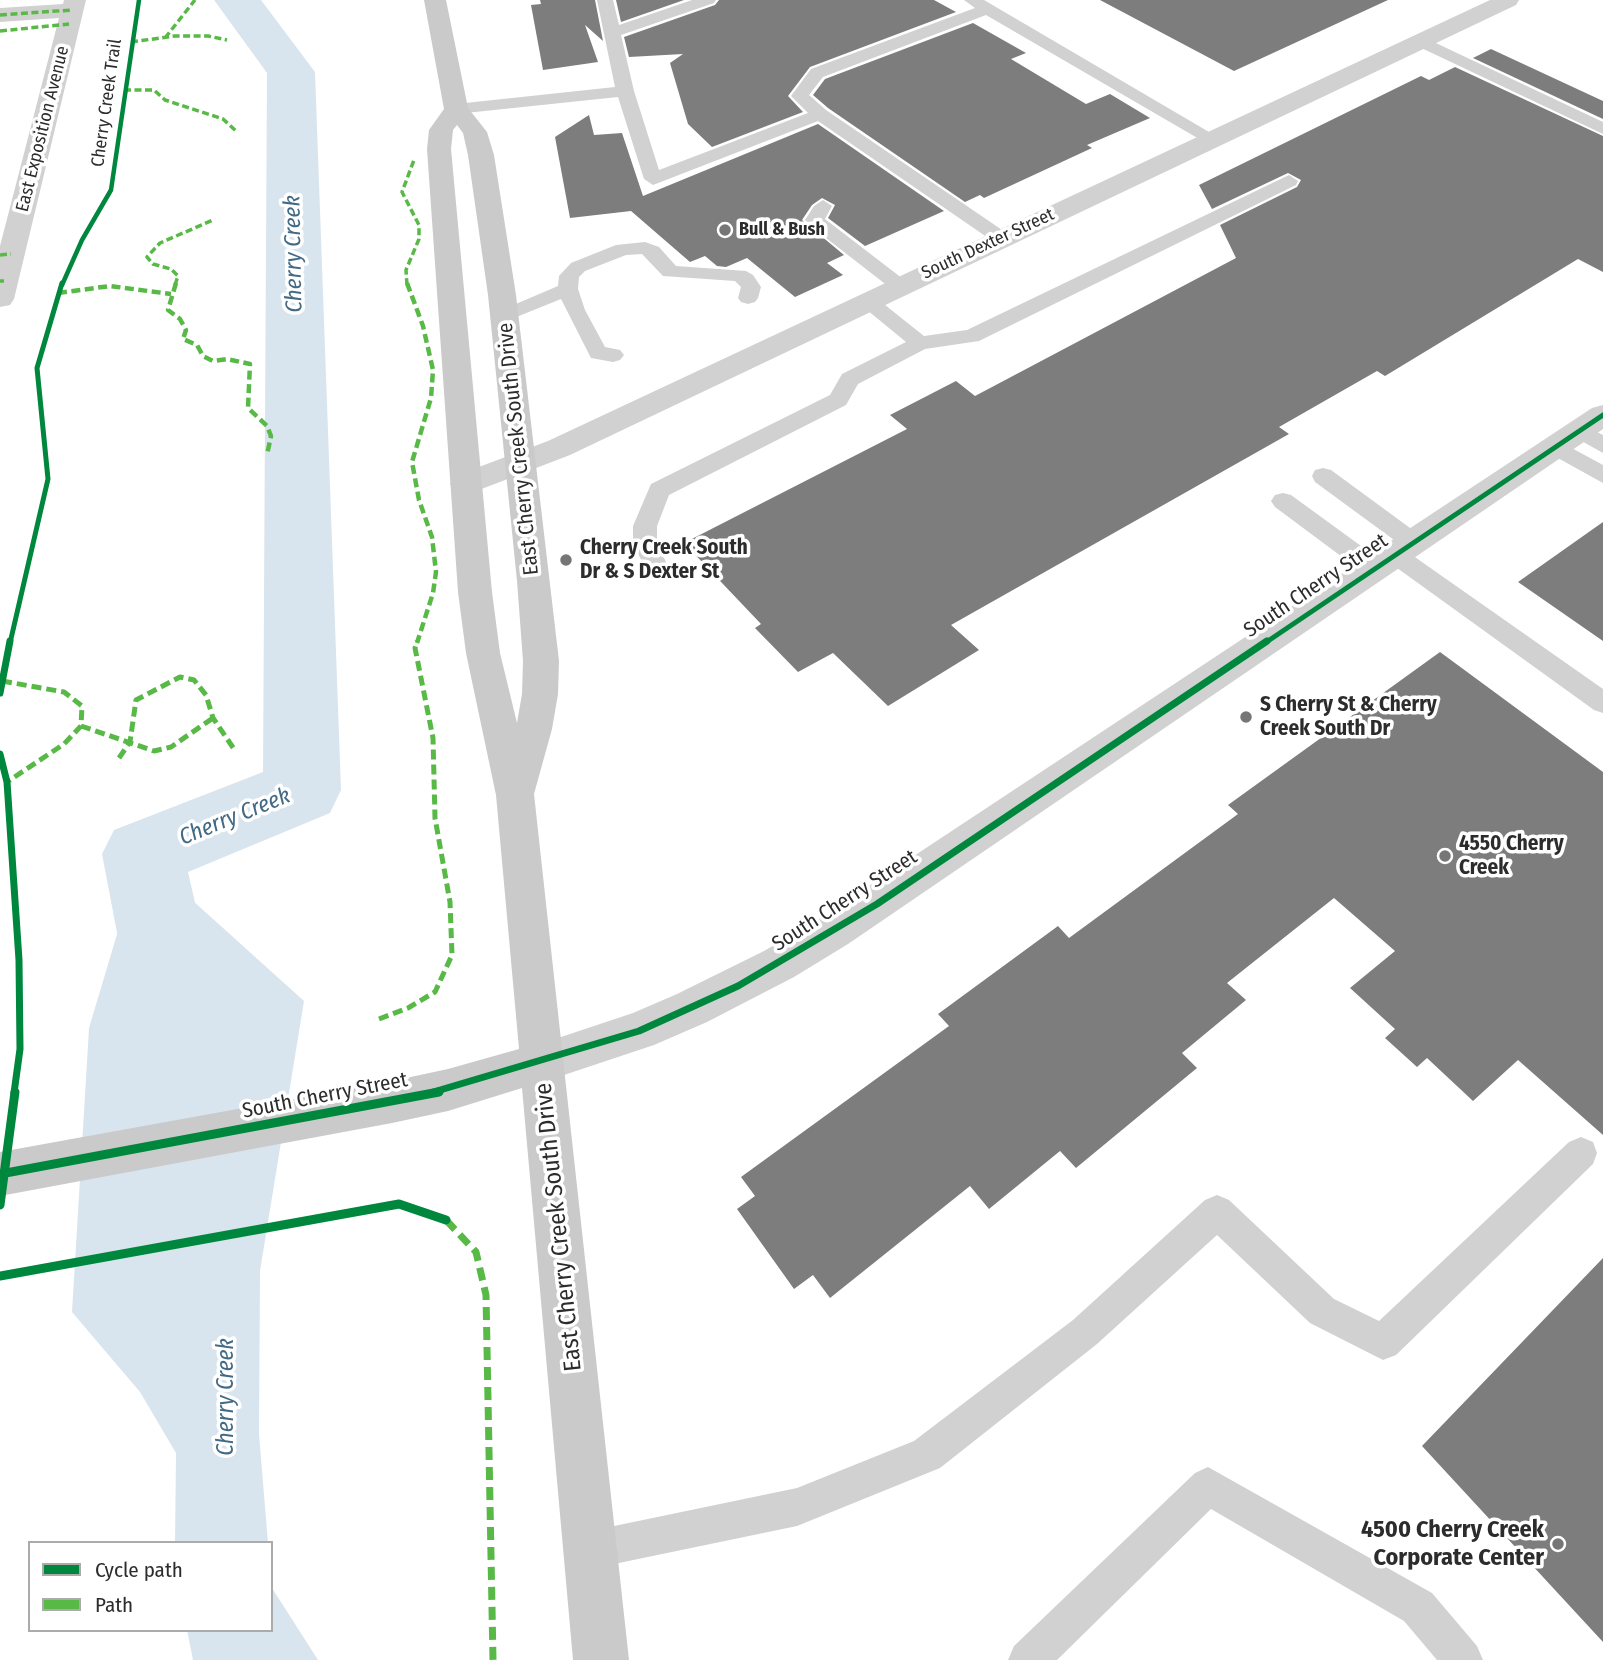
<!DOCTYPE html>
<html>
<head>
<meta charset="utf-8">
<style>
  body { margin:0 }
  #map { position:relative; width:1603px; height:1660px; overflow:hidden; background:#fff; font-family:"Fira Sans Condensed",sans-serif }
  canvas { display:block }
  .legend { position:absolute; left:28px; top:1541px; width:245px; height:91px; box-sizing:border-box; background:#fff; border:2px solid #ababab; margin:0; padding:9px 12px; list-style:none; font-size:21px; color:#2c2c2c }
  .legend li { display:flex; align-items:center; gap:14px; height:35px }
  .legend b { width:35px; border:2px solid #ababab }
</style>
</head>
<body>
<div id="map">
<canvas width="1603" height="1660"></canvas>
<ul class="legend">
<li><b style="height:9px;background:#00873e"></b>Cycle path</li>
<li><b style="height:9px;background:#58b947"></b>Path</li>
</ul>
</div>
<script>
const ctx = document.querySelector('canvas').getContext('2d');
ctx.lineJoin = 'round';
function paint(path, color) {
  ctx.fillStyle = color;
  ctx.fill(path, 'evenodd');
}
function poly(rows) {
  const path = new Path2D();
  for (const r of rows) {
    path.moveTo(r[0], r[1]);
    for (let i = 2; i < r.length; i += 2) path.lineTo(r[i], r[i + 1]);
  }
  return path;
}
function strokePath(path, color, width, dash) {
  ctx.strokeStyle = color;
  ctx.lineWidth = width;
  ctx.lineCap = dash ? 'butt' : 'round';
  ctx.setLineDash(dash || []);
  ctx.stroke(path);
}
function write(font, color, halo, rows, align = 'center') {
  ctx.font = font + ' "Fira Sans Condensed",sans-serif';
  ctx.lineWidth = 7;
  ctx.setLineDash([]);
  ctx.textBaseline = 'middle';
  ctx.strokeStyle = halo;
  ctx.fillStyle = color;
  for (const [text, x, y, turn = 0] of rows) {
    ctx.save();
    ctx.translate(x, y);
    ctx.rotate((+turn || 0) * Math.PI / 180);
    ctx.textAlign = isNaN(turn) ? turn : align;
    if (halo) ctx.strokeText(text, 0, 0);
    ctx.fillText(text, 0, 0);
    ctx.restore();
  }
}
const water = poly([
  [141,854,304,1001,260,1271,259,1434,268,1543,175,1543,176,1453,140,1392,72,1312,89,1028],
  [271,1582,272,1588,318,1660,193,1660,187,1630,271,1630]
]);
const river = poly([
  [214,0,261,0,315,72,341,790,330,813,188,872,209,964,196,991,166,1003,136,991,123,964,102,854,114,830,263,772,267,73,214,0]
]);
const building = poly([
  [540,0,595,0,603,41,585,25,598,62,543,70,531,5,541,4],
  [616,0,684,0,621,22],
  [719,0,934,0,956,12,810,67,788,96,803,112,712,147,688,124,670,63,683,54,629,57,624,37,715,5],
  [1100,0,1388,0,1234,71],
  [973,23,1026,53,1011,59,1086,104,1110,94,1150,118,1087,145,1092,148,984,198,980,195,965,202,828,108,813,95,825,79],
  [1491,49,1603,101,1603,119,1473,58],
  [1455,67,1603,136,1603,272,1578,259,1385,376,1377,371,1279,427,1289,434,951,625,979,650,888,706,833,653,798,672,755,628,761,624,684,543,907,429,890,415,956,381,975,396,1236,258,1220,225,1297,187,1301,180,1288,173,1212,209,1199,185,1421,76,1429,80],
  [589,115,594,135,622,133,643,196,818,124,944,211,865,246,828,218,835,205,822,198,812,205,802,220,844,255,827,263,843,275,795,297,747,258,726,267,717,266,705,256,690,262,631,211,570,218,555,137],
  [1603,522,1603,641,1518,582],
  [1440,652,1603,772,1603,1135,1518,1060,1473,1101,1427,1058,1417,1067,1385,1038,1395,1029,1350,988,1395,951,1334,898,1227,983,1246,1000,1182,1053,1197,1068,1076,1168,1060,1151,989,1209,970,1186,830,1298,813,1275,794,1289,737,1209,755,1196,741,1177,949,1026,938,1014,1058,926,1069,938,1238,814,1228,805],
  [1603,1258,1603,1642,1422,1446]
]);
const service = poly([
  [597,0,613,0,619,25,692,0,716,0,714,3,621,35,634,91,659,170,808,113,791,96,811,69,975,8,964,0,984,0,1221,139,1218,143,1206,143,986,15,823,77,809,95,826,110,1008,234,1011,238,1001,244,994,242,818,121,653,185,644,179,618,97,456,114,450,113,447,109,456,104,615,87,597,0],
  [1421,36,1603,122,1603,134,1415,45,1413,41,1421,36],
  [1289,175,1298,181,1296,185,979,341,925,349,858,384,846,405,669,495,657,526,657,543,666,562,663,568,654,571,645,568,633,543,633,526,651,484,830,395,842,374,906,342,861,305,858,301,861,297,875,297,924,336,967,330,1289,175],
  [823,200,832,206,825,219,907,282,910,286,907,290,893,290,808,224,805,220,814,206,823,200],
  [645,242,659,247,676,266,746,271,753,275,761,287,758,298,755,302,748,304,741,302,738,298,741,287,735,281,663,276,642,254,626,255,585,271,579,277,578,289,585,310,605,347,620,350,624,355,620,360,613,362,591,358,561,299,504,322,497,320,494,316,497,312,558,286,559,276,571,263,616,245,645,242],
  [1579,423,1603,435,1603,453,1571,435,1568,430,1571,425,1579,423],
  [1555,439,1603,465,1603,483,1547,452,1544,447,1547,442,1555,439],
  [1323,468,1331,470,1421,536,1425,542,1421,548,1413,550,1405,548,1315,482,1312,476,1315,470,1323,468],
  [1283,493,1291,495,1383,562,1386,568,1383,574,1374,577,1365,574,1275,507,1271,501,1275,495,1283,493],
  [1394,545,1402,548,1603,689,1603,713,1594,710,1386,560,1382,554,1386,548,1394,545],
  [1581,1137,1593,1142,1597,1153,1593,1164,1396,1355,1383,1360,1310,1323,1217,1235,1097,1344,940,1468,797,1526,590,1569,576,1564,571,1550,576,1536,590,1531,797,1488,914,1441,1073,1320,1205,1200,1217,1195,1229,1200,1334,1299,1379,1321,1569,1142,1581,1137],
  [1208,1467,1432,1593,1477,1646,1483,1660,1437,1660,1404,1621,1211,1509,1057,1660,1008,1660,1014,1646,1195,1473,1208,1467]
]);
const minor = poly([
  [64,0,86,0,14,299,10,305,0,307,0,246,59,18,0,22,0,8,63,4,64,0],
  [1490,0,1519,0,1516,5,570,455,466,495,455,492,450,484,455,476,548,441,1490,0]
]);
const tertiary = poly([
  [1603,405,1603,429,848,944,794,977,707,1022,654,1045,543,1082,528,1076,521,1062,528,1048,633,1013,677,994,764,951,820,918,1592,408,1603,405]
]);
const secondary = poly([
  [424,0,446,0,468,108,487,132,494,155,516,295,559,661,558,694,552,729,534,794,629,1660,573,1660,522,1088,448,1111,392,1123,0,1196,0,1152,392,1081,448,1069,519,1049,496,795,466,653,458,592,427,149,429,130,444,109,424,0],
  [457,125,463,133,468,155,488,295,517,581,523,661,522,694,517,723,500,653,492,592,451,149,453,130,457,125]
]);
const quietFar3 = poly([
  [0,15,72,10],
  [0,31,69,24],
  [165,38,195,0],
  [131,42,175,36,208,36,227,40],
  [124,90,154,90,165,100,223,119,236,131],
  [0,255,11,254],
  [0,281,4,281],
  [175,285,178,276,171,269,153,264,147,257,160,243,213,220],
  [407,285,406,270,419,239,419,225,402,192,414,160]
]);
const quietFar2 = poly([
  [176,283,168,310,180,319,186,330,183,339,197,345,203,356,213,361,227,359,250,364,248,408,267,426,271,436,267,455],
  [407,283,423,326,433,370,431,398,412,462,419,500,432,537,436,572,433,593,417,643],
  [58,293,110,286,171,294]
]);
const quietFar1 = poly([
  [2,681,64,692,82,706,81,726,64,744,7,782],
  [81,726,154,751,171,747,213,718],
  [119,758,130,742,136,700,180,677,194,680,206,695,213,718,234,749],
  [379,1019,408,1008,435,992,452,955,450,902,435,818,433,738,415,648,417,641]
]);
const quiet = poly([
  [446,1220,476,1252,486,1295,493,1660]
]);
const cyclewayFar3 = poly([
  [62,285,82,240,111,190,139,0]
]);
const cyclewayFar2 = poly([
  [10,643,48,479,37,368,62,283],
  [1265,643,1603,415]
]);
const cyclewayFar1 = poly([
  [0,693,10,641],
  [0,754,7,782,19,960,20,1049,14,1093],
  [430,1093,639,1031,738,986,877,904,1267,641]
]);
const cycleway = poly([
  [0,1174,439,1092],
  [0,1205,15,1092],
  [0,1276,399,1204,446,1220]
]);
const markers = [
  [725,230,7,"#767676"],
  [566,560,7,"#767676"],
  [1246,717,7,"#767676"],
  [1445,856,7,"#767676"],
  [1558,1544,7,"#767676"]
];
const farStreetnames = [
  ["Cherry Creek Trail",107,103,-82],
  ["East Exposition Avenue",43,129,-76],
  ["South Dexter Street",988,244,-25]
];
const farPoinames = [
  ["Bull & Bush",739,230]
];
const streetNames = [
  ["East Cherry Creek South Drive",519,449,-96],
  ["South Cherry Street",1316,586,-34],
  ["South Cherry Street",845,901,-33],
  ["South Cherry Street",325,1096,-11]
];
const poiNames = [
  ["Cherry Creek South",580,548],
  ["Dr & S Dexter St",580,572],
  ["S Cherry St & Cherry",1260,705],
  ["Creek South Dr",1260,729],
  ["4550 Cherry",1459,844],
  ["Creek",1459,868]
];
const waterNames = [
  ["Cherry Creek",294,254,-91],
  ["Cherry Creek",235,817,-22],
  ["Cherry Creek",227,1397,-90]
];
const nearStreetnames = [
  ["East Cherry Creek South Drive",559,1227,-96]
];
const nearPoinames = [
  ["4500 Cherry Creek",1544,1530],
  ["Corporate Center",1544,1558]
];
paint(water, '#d9e5ee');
paint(river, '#d9e5ee');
paint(building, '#7d7d7d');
paint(service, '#d1d1d1');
paint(minor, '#d1d1d1');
paint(tertiary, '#d1d1d1');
paint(secondary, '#cacaca');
strokePath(quietFar3, '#58b947', 3.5, [7, 3.5]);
strokePath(quietFar2, '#58b947', 4.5, [9, 4.5]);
strokePath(quietFar1, '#58b947', 5, [10, 5]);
strokePath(quiet, '#58b947', 7, [13, 7]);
strokePath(cyclewayFar3, '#00873e', 4.5);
strokePath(cyclewayFar2, '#00873e', 5);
strokePath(cyclewayFar1, '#00873e', 7);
strokePath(cycleway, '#00873e', 9);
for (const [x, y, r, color] of markers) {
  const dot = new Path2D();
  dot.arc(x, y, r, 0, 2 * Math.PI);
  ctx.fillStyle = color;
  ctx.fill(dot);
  strokePath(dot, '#fff', 2.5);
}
write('18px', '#2c2c2c', '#fff', farStreetnames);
write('bold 18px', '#2c2c2c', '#fff', farPoinames, 'left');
write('21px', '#2c2c2c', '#fff', streetNames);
write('bold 21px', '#2c2c2c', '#fff', poiNames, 'left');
write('italic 23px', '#436a85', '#fff', waterNames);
write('24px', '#2c2c2c', '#fff', nearStreetnames);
write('bold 24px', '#2c2c2c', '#fff', nearPoinames, 'right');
</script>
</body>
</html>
